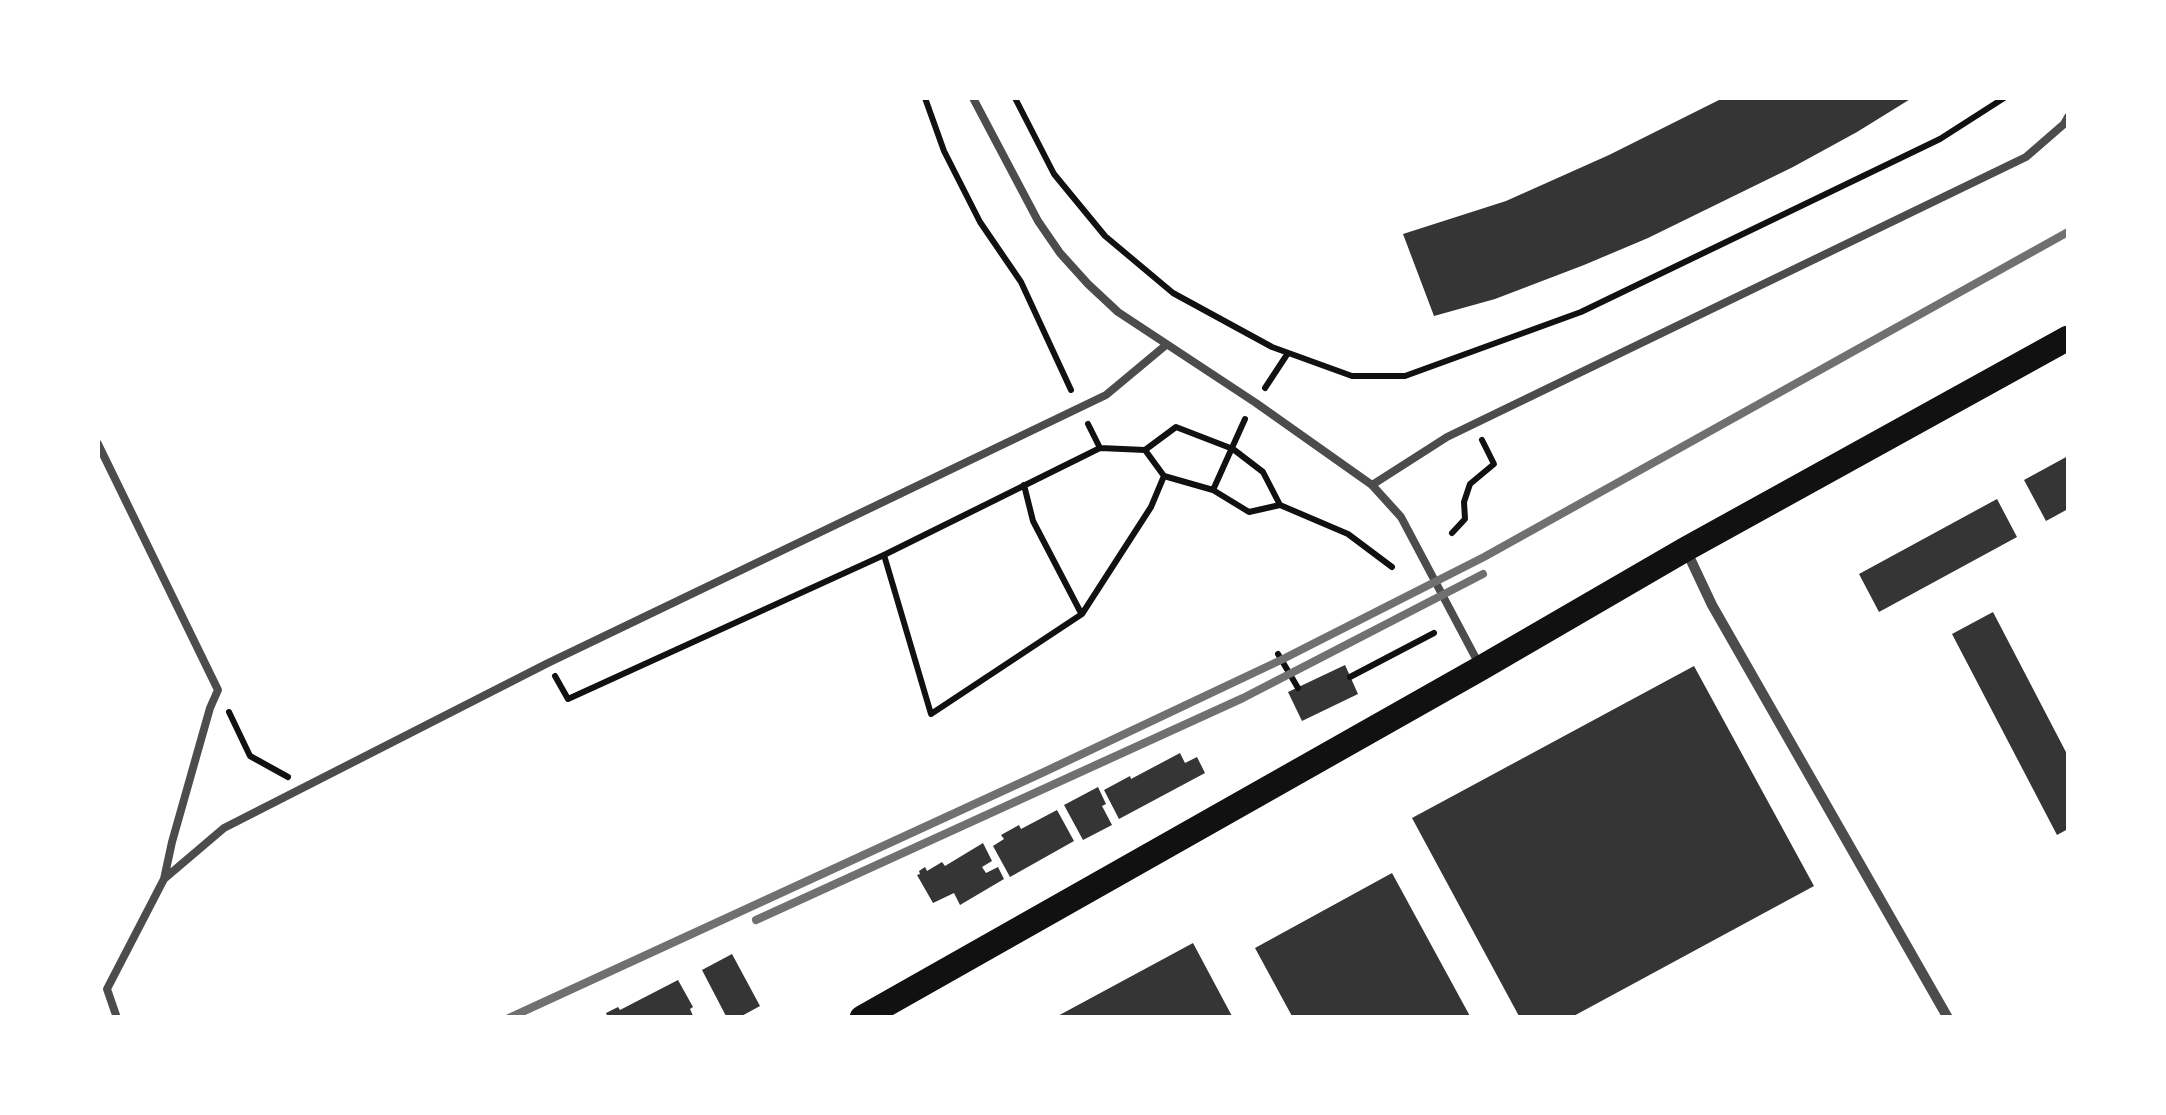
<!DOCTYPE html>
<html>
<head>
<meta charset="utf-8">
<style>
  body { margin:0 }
  #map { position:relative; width:2166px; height:1115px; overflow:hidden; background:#fff; font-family:"Sofia Sans Condensed",sans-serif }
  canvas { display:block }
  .frame { position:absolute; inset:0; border:100px solid #fff; pointer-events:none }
</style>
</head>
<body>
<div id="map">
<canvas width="2166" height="1115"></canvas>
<div class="frame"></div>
</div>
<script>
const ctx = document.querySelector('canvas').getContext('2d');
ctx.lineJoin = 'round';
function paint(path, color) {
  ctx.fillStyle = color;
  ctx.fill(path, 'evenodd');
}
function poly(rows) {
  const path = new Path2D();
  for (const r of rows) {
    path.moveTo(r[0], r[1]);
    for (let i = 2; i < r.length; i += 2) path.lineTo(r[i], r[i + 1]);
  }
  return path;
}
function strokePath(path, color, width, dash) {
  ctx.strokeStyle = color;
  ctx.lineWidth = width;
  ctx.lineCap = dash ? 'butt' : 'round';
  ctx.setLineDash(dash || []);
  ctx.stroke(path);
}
const building = poly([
  [1723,98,1912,98,1857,132,1793,167,1648,238,1584,265,1495,299,1434,316,1403,234,1506,201,1609,155],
  [2068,456,2068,509,2046,521,2024,480],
  [1997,499,2017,537,1879,612,1859,574],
  [1993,612,2068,756,2068,829,2057,835,1952,634],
  [1345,665,1358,694,1302,721,1288,692],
  [1694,666,1814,886,1570,1018,1520,1018,1412,818],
  [1180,753,1185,763,1197,757,1205,773,1119,819,1104,790,1130,776,1131,779],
  [1098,787,1106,804,1102,806,1112,825,1083,840,1064,805],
  [1057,810,1074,841,1010,877,993,846,1004,839,1001,835,1019,825,1021,829],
  [983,843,992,861,982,867,986,873,998,867,1004,879,960,905,954,893,933,903,917,875,920,874,919,871,925,867,927,871,942,862,945,866],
  [1392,873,1471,1018,1293,1018,1255,948],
  [1193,943,1233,1018,1054,1018],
  [732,954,760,1006,738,1018,727,1018,702,970],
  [678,980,693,1007,690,1009,694,1018,608,1018,606,1013,618,1007,620,1010]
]);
const path = poly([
  [925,98,944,151,980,222,1021,282,1071,390],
  [1015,98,1054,174,1105,236,1173,293,1272,347,1352,376,1405,376,1581,312,1940,139,2004,98],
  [1265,388,1288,353],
  [1088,424,1100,448,1145,450,1164,476,1213,490,1249,512,1280,505,1348,534,1392,567],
  [1145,450,1176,427,1233,449,1263,472,1280,505],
  [1024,485,1033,521,1081,613],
  [1213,490,1245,419],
  [1452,533,1465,519,1464,502,1470,484,1494,464,1482,440],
  [884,555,931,714,1082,614,1151,507,1164,476],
  [1278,654,1298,688],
  [555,676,568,699,884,555,1100,448],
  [1350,677,1434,633],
  [229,712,250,756,288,777]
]);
const service = poly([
  [973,98,1038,221,1060,253,1088,284,1118,312,1256,403,1372,485,1401,517,1480,666],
  [98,444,218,690,210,708,172,842,164,879],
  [1372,485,1447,437,2026,157,2064,124,2068,117],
  [117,1018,107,989,164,879,224,828,548,663,1106,395,1166,345]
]);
const minor = poly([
  [1687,552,1712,605,1948,1018]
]);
const primary = poly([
  [862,1018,1481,668,1686,549,2068,338]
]);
const rail = poly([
  [756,920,1243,698,1483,574],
  [509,1018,1044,772,1281,660,1484,557,2068,232]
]);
paint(building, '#353535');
strokePath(path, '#111', 6);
strokePath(service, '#4c4c4c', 8);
strokePath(minor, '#4c4c4c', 10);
strokePath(primary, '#111', 25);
strokePath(rail, '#707070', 8);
</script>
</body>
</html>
